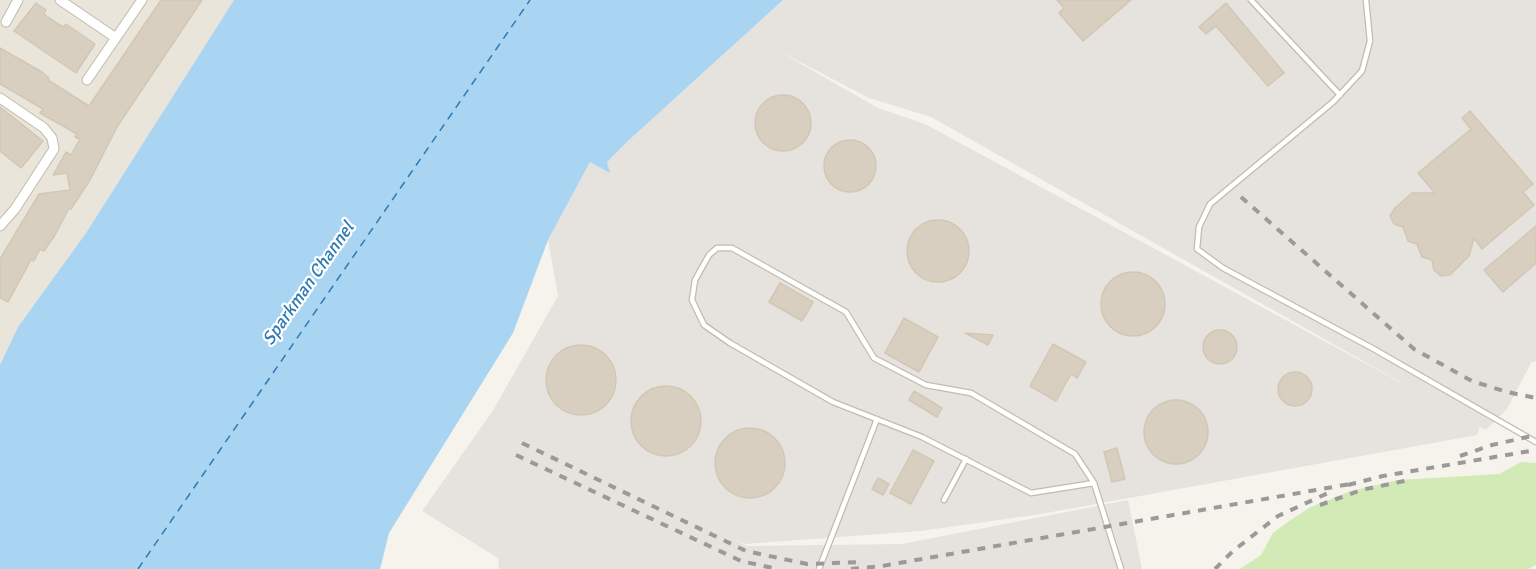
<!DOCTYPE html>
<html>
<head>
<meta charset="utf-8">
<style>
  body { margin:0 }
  canvas { display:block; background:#f6f3ec }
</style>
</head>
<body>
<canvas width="1536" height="569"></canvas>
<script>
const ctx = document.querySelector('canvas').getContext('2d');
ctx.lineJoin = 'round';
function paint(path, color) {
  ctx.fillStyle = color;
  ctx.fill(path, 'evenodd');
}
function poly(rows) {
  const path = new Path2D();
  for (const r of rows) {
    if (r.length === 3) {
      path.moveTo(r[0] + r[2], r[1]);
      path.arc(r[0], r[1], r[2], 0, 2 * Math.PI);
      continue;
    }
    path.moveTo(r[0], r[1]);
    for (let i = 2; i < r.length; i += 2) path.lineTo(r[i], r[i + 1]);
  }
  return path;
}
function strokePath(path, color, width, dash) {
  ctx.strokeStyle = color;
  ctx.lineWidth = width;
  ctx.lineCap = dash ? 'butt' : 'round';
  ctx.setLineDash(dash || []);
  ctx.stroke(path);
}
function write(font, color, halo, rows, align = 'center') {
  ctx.font = font + ' Signika,sans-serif';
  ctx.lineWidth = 4.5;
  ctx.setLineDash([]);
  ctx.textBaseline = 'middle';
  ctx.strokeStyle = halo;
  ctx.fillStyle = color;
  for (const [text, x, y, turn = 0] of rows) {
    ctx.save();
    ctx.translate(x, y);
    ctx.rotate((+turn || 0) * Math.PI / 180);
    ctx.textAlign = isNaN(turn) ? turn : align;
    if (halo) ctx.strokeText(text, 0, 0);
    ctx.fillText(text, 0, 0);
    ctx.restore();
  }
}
const residential = poly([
  [0,0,234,0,86,233,18,327,0,365]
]);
const industrial = poly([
  [783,0,1536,0,1536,361,1531,363,1507,409,1486,430,1480,427,1477,435,1035,515,920,531,745,544,735,540,747,546,902,544,1128,500,1142,569,499,569,498,558,422,511,492,412,558,296,548,240,590,162,609,172,607,162,629,140],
  [775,49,869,98,931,117,1420,393,925,124,878,108]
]);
const green = poly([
  [1521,462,1536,463,1536,565,1528,569,1240,569,1261,555,1273,533,1289,521,1311,507,1351,491,1398,480,1499,474]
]);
const parking = poly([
  [948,461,975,477,956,511,929,496]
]);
const water = poly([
  [234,0,783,0,629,140,607,162,610,173,590,162,548,240,513,333,389,533,380,569,0,569,0,365,18,327,86,233]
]);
const ferry = poly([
  [138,569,530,0]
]);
const building = poly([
  [161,0,202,0,117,127,90,180,71,209,69,208,55,235,44,251,40,249,34,261,31,260,8,302,0,298,0,259,39,194,70,190,67,173,53,175,66,152,71,155,80,139,75,137,77,134,40,113,43,109,0,84,0,48,42,72,49,78,48,80,89,106,161,0],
  [1057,0,1131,0,1083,41,1059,13,1064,8,1057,0],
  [36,3,46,10,44,14,52,20,63,27,66,24,95,44,76,73,14,31,36,3],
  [1226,3,1284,73,1268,86,1216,26,1206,34,1199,27,1226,3],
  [783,123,28],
  [0,107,43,141,21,168,0,151,0,107],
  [1470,111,1533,184,1523,192,1534,205,1482,249,1474,238,1469,256,1450,275,1441,276,1434,270,1432,260,1422,257,1417,244,1408,241,1403,227,1394,224,1390,216,1395,208,1412,193,1435,193,1418,173,1471,129,1462,118,1470,111],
  [850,166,26],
  [938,251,31],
  [1536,226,1536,263,1503,292,1484,270,1536,226],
  [1133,304,32],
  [780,283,813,302,802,321,769,302,780,283],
  [904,318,938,337,919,372,885,353,904,318],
  [1220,347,17],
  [965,333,993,335,988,345,965,333],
  [1053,344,1086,362,1077,378,1071,374,1056,401,1030,386,1053,344],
  [581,380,35],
  [1295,389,17],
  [666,421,35],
  [914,391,942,408,937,417,909,400,914,391],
  [1176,432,32],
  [750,463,35],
  [1117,448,1125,479,1112,482,1104,452,1117,448],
  [913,450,934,461,911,504,890,493,913,450],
  [878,478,889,484,883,495,872,489,878,478]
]);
const lane = poly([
  [1251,0,1340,95],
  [1366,0,1370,41,1362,71,1333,102,1210,204,1199,227,1197,249,1223,268,1372,348,1536,442],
  [1094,483,1031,493,922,437,833,402,730,343,704,325,692,300,695,280,709,255,717,248,732,248,846,312,874,358,926,385,971,393,1075,454,1094,483,1121,569],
  [944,500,966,459],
  [819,569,877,419]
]);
const street = poly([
  [60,0,116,38],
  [6,22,18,0],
  [87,80,142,0],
  [0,98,44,128,52,138,54,149,15,209,0,226]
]);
const rail = poly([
  [1241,197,1414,349,1472,381,1507,392,1536,398],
  [522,443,746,551,807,564,862,562],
  [516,455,741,561,777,569],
  [1460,456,1492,445,1536,435],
  [1348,485,1383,476,1536,450],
  [1320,505,1361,490,1409,480],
  [851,569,882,566,1356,483],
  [1215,569,1233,551,1278,516,1328,493]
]);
const waterNames = [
  ["Sparkman Channel",309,284,-55]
];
paint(residential, '#eae5da');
paint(industrial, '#e6e2dd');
paint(green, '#d2eab5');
paint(parking, '#e5e3e0');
paint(water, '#a9d4f2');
strokePath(ferry, '#2e7ab2', 1.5, [8, 6]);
paint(building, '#d8cfc1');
strokePath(building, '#d3c7b4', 1.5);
strokePath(lane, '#c2bbae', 7);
strokePath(street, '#c2bbae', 11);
strokePath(lane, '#fff', 4.5);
strokePath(street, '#fff', 9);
strokePath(rail, '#9a9a9a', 4, [8, 8]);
write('italic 18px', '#2e7ab2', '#fff', waterNames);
</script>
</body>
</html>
